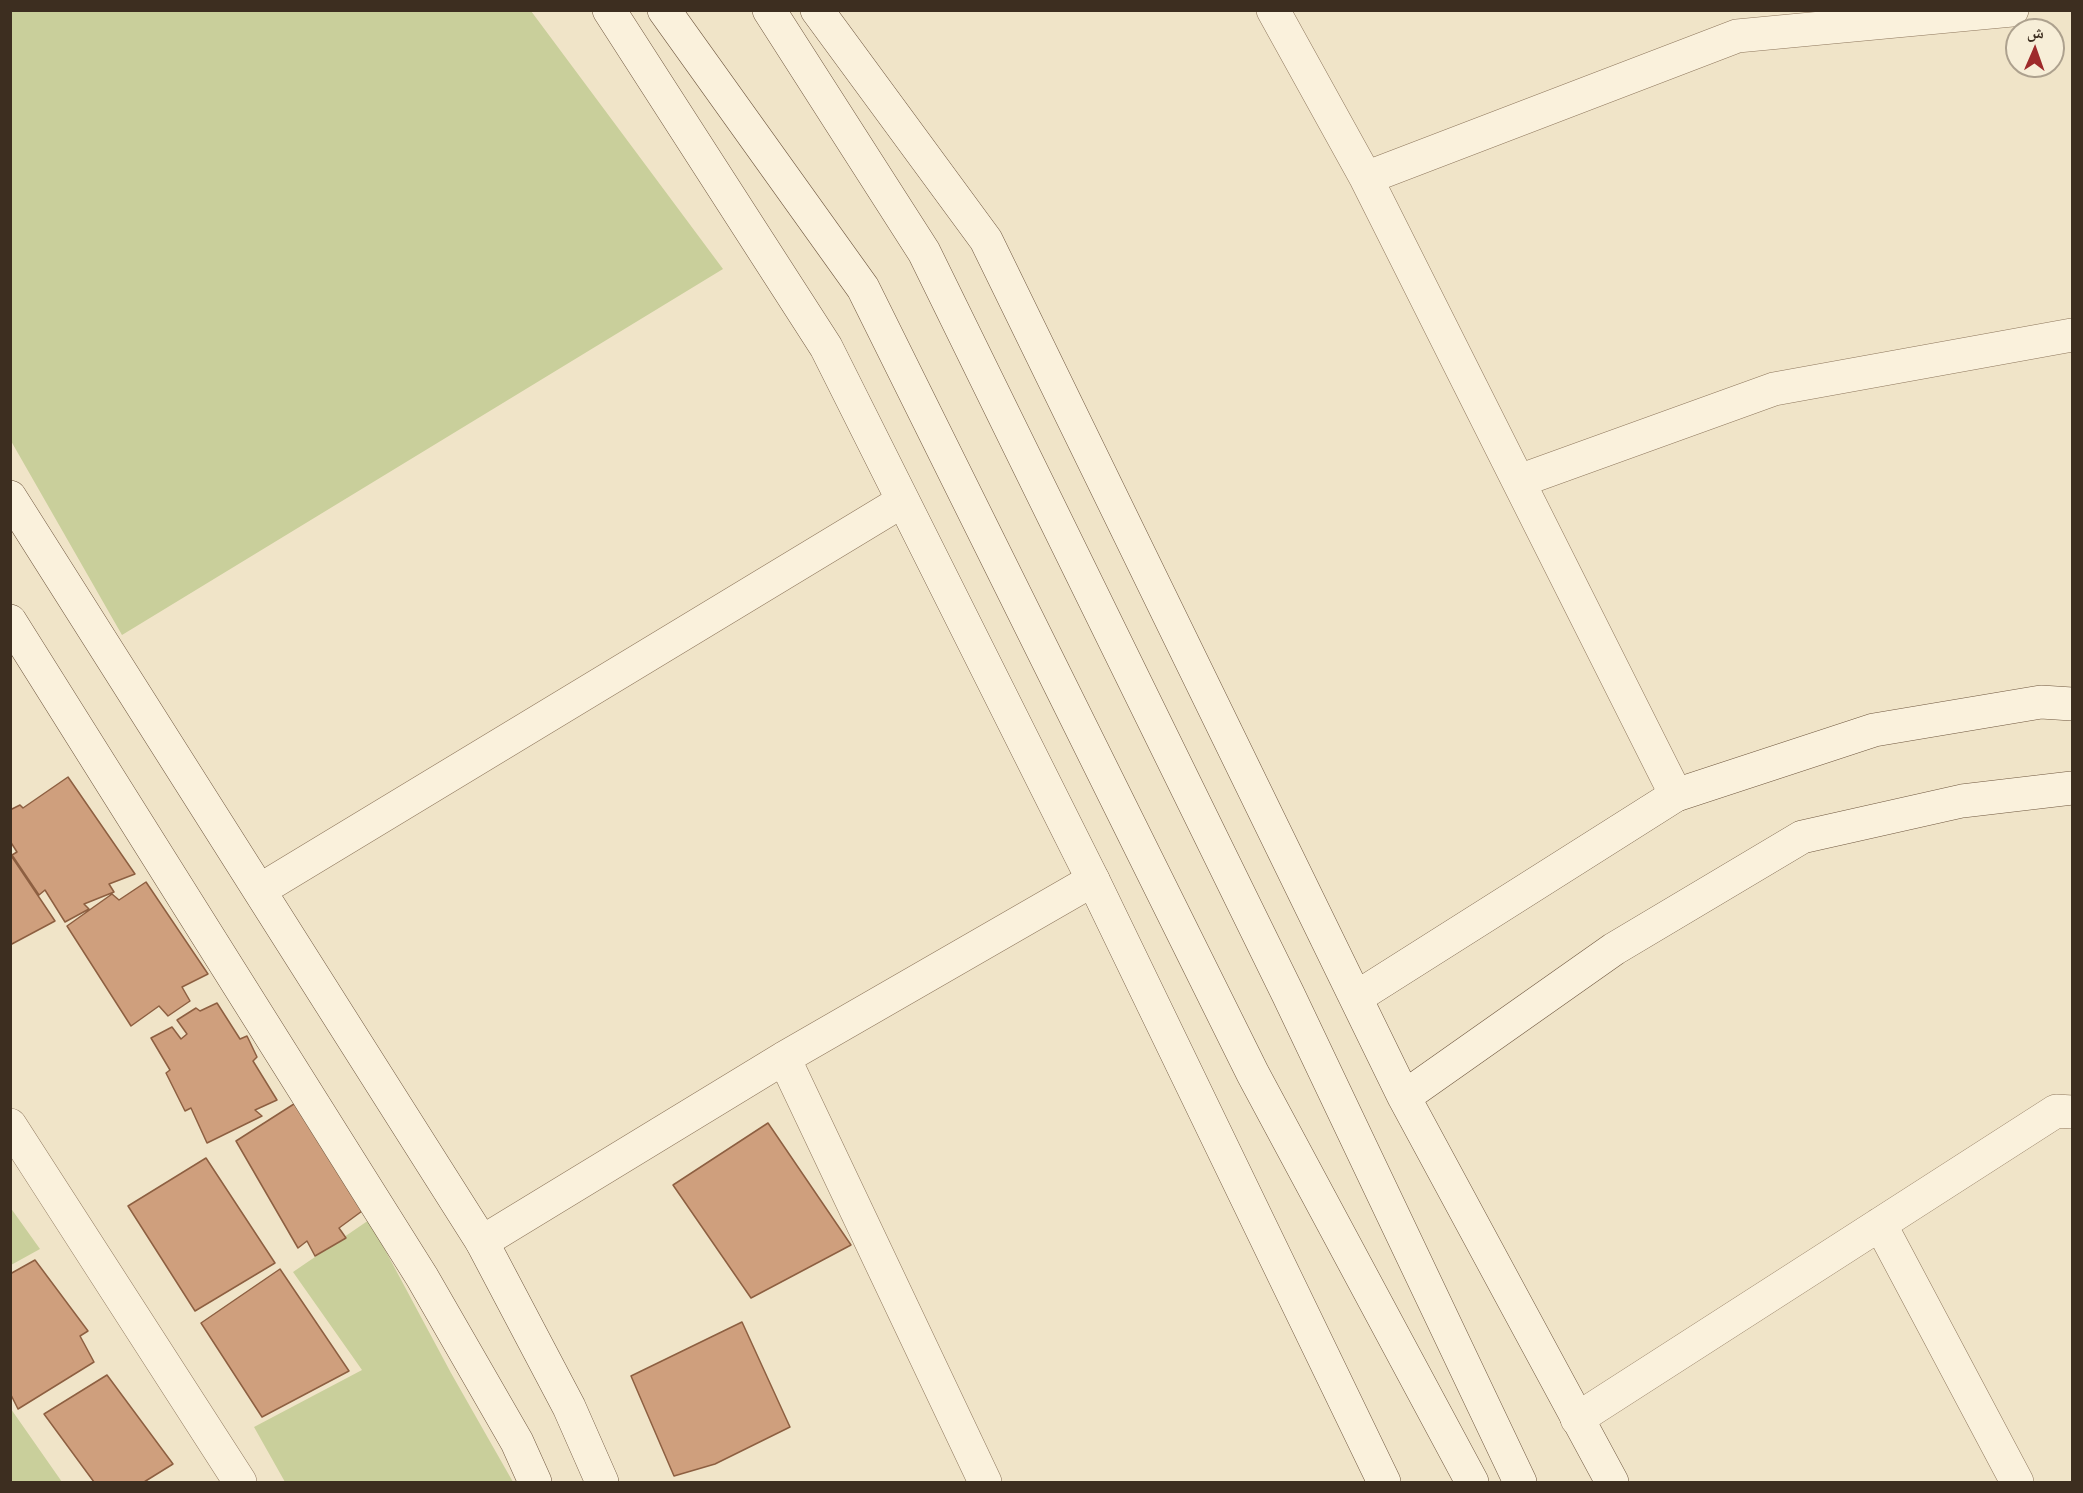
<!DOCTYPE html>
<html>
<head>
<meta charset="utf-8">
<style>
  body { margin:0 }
  #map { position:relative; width:2083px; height:1493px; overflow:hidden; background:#f0e4c8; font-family:"IBM Plex Serif","Noto Naskh Arabic",serif }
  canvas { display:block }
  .frame { position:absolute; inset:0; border:12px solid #3d2e20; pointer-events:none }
  .north { position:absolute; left:2005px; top:18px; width:60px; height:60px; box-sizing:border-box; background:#f7eed8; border:2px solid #ada18e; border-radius:50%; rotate:2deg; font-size:16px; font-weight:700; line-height:24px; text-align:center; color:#3d2e20 }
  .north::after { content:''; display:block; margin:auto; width:21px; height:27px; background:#9e2a2b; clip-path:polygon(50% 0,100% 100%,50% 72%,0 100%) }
</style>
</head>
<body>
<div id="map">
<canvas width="2083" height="1493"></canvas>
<div class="frame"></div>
<div class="north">ش</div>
</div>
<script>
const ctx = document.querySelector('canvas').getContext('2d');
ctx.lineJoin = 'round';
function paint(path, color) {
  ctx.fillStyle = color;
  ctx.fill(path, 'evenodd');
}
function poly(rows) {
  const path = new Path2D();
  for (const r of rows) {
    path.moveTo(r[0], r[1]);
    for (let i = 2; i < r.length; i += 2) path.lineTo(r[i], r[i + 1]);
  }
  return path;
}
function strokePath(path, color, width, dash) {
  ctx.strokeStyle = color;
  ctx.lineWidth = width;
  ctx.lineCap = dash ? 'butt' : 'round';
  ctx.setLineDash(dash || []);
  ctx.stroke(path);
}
const green = poly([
  [10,11,531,11,723,269,122,635,11,441],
  [10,1207,40,1249,11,1265,10,1265],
  [369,1220,451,1373,513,1482,285,1482,254,1427,362,1370,293,1272],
  [10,1409,11,1409,62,1482,11,1482]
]);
const building = poly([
  [68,777,135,874,109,884,114,892,84,904,89,909,65,922,45,890,39,895,12,855,17,852,10,841,10,810,20,805,23,808,68,777],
  [10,854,55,921,10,945,10,854],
  [146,882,208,974,182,987,190,1001,168,1016,159,1006,131,1026,67,926,112,894,119,900,146,882],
  [217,1003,240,1039,247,1036,257,1057,253,1061,277,1100,255,1110,262,1116,207,1143,191,1108,185,1111,166,1073,170,1070,151,1038,172,1027,181,1039,187,1034,177,1020,196,1008,200,1011,217,1003],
  [308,1095,373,1203,339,1228,346,1238,315,1256,307,1241,298,1248,236,1141,308,1095],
  [768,1123,851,1245,751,1298,673,1185,768,1123],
  [206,1158,275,1263,195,1311,128,1206,206,1158],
  [35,1260,88,1331,80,1336,94,1362,18,1409,10,1393,10,1274,35,1260],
  [280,1269,349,1371,262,1417,201,1323,280,1269],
  [742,1322,790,1427,715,1464,674,1476,631,1376,742,1322],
  [107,1375,173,1464,144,1482,94,1482,44,1414,107,1375]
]);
const street = poly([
  [1273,10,1366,178,1676,795],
  [1366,178,1737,36,2012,10],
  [1519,481,1774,389,2072,335],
  [260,890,901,502],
  [784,1058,985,1482],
  [10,1125,240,1482],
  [1880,1224,2017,1482],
  [482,1242,784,1058,1093,880],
  [1577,1419,2056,1111,2072,1112]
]);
const secondary = poly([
  [609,10,826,347,1093,880,1384,1482],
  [664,10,863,288,1253,1074,1472,1482],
  [769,10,924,252,1288,994,1520,1482],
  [817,10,986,240,1404,1097,1612,1482],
  [10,497,482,1242,569,1407,602,1482],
  [10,621,422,1277,517,1442,535,1482],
  [1357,997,1676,795,1874,730,2041,702,2072,704],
  [1404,1097,1614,949,1802,837,1962,801,2072,788]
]);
paint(green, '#c9cf9b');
paint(building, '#cf9f7d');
strokePath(building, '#8d5f41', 1.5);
strokePath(street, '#8d765c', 34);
strokePath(secondary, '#6f573f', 34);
strokePath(street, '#faf1dc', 33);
strokePath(secondary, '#faf1dc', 33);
</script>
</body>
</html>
